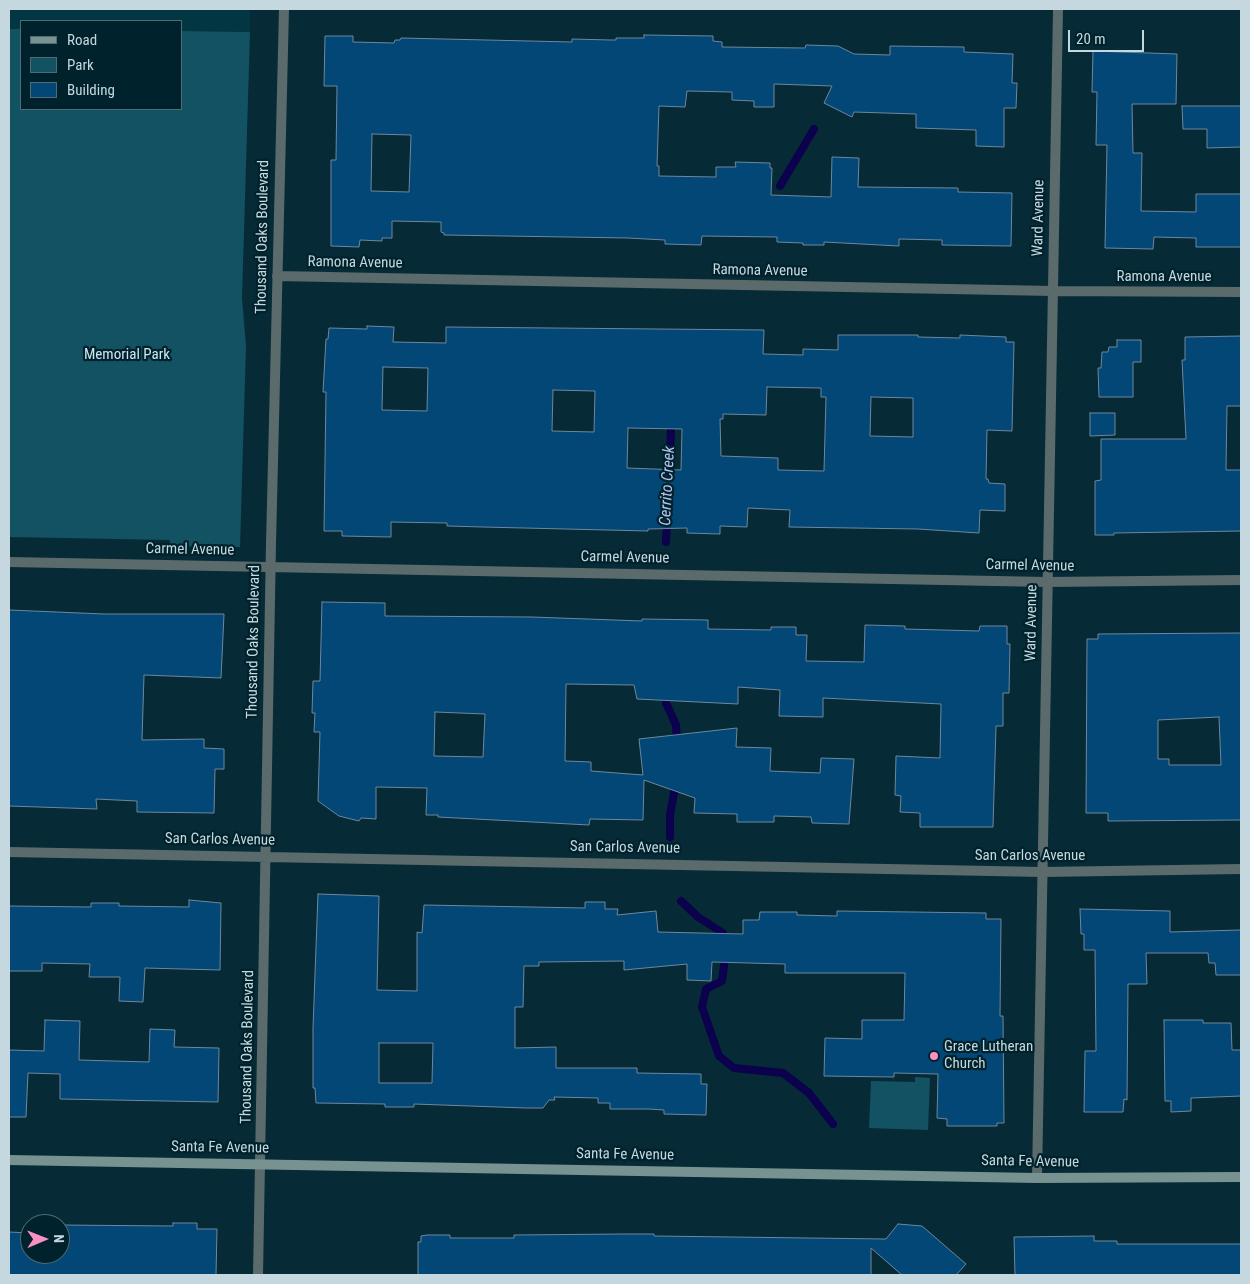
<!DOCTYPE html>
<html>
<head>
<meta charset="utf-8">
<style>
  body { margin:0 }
  #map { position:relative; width:1250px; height:1284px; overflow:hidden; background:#062b36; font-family:"Roboto Condensed",sans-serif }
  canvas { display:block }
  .frame { position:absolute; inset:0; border:10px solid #c5d8df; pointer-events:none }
  .legend { position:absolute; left:20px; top:20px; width:162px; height:90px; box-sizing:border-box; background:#00222c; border:1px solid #4f6b74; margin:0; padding:6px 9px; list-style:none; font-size:15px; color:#c5d8df }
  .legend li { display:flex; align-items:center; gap:10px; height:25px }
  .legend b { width:25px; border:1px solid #4f6b74 }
  .north { position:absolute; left:20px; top:1214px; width:50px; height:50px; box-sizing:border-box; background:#00222c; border:1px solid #4f6b74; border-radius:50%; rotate:89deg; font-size:14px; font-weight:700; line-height:20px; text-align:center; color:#c5d8df }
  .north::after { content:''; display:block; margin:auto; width:18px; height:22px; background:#fc8fc3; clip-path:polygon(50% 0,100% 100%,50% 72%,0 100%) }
  .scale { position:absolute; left:1068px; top:30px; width:76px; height:22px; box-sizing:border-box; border:2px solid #c5d8df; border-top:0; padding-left:6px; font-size:15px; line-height:18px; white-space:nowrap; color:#c5d8df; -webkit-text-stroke:4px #00222c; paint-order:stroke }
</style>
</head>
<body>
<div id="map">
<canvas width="1250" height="1284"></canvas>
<div class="frame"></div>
<ul class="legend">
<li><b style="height:6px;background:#779291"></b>Road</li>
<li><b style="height:14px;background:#135263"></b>Park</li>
<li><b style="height:14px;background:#024776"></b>Building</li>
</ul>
<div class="north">N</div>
<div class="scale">20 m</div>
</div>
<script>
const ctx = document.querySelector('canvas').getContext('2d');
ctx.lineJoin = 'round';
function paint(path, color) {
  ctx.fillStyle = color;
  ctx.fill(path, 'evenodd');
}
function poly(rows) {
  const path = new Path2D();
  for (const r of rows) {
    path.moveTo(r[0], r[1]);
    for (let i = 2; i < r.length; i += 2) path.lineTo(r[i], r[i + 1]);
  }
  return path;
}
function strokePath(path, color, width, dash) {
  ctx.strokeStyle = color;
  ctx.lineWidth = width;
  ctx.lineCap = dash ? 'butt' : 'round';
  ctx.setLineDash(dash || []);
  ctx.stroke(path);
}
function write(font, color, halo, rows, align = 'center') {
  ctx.font = font + ' "Roboto Condensed",sans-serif';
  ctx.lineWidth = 4.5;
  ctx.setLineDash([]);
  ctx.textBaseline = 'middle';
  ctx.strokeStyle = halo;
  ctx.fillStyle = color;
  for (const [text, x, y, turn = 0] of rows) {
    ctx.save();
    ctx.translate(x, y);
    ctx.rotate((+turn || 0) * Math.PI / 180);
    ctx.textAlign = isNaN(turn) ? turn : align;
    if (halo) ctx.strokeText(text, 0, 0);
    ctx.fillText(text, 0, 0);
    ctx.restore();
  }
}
const built = poly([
  [9,9,250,9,250,32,181,31,181,21,21,21,21,29,9,29]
]);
const green = poly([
  [9,29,21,29,21,109,181,109,181,31,250,32,242,298,246,346,240,547,170,546,170,540,9,537],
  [915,1077,930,1078,928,1130,869,1128,871,1081,915,1082]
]);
const stream = poly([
  [780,186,814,129],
  [669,478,671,431],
  [666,542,667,519],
  [666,703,676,725,677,743],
  [670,837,670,815,676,782],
  [681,901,698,917,723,933,726,950,722,981,706,989,702,1007,719,1056,734,1068,783,1073,809,1093,833,1124]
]);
const building = poly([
  [644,35,713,36,713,41,722,42,722,47,805,48,806,45,838,46,854,54,890,55,890,46,964,47,964,52,1013,54,1012,83,1017,83,1016,108,1004,108,1004,147,976,146,976,130,916,128,916,114,854,112,852,117,824,103,832,86,774,84,774,107,754,107,754,101,732,100,732,92,687,91,685,107,659,106,657,166,659,166,659,176,716,177,716,167,736,167,735,162,770,163,770,168,772,168,771,195,831,197,832,157,859,158,858,187,958,188,958,192,1012,193,1011,246,942,245,942,240,899,239,899,246,824,242,824,245,803,245,803,243,777,242,777,237,702,236,701,245,665,244,665,240,628,238,444,235,444,233,441,232,441,222,392,221,392,238,382,238,382,241,360,240,359,247,331,246,331,160,336,160,337,86,324,86,325,36,353,36,353,42,394,43,395,40,400,40,401,38,572,42,572,39,611,40,616,40,616,38,644,38,644,35],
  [372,134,411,135,409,192,371,191,372,134],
  [1093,51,1177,54,1176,104,1132,104,1133,153,1142,153,1141,211,1196,212,1196,194,1241,194,1241,247,1196,247,1196,238,1154,237,1153,249,1105,248,1107,145,1096,145,1097,92,1092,92,1093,51],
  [1182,106,1241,106,1241,147,1207,148,1207,129,1183,129,1182,106],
  [367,326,394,327,393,342,446,343,446,327,764,330,763,354,803,355,803,349,838,350,838,335,918,335,918,337,960,338,960,335,1006,337,1006,342,1014,342,1012,431,987,430,986,479,988,479,989,483,1005,484,1005,511,980,510,979,533,918,529,789,527,790,510,748,508,747,527,720,526,720,534,687,533,687,528,648,529,648,531,483,527,447,526,447,523,391,522,391,537,342,536,342,531,324,531,326,392,323,392,326,339,328,339,329,328,367,329,367,326],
  [383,367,428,368,427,411,382,410,383,367],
  [767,387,821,388,821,397,826,397,824,471,778,470,778,458,721,456,720,419,723,419,723,414,766,415,767,387],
  [553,390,595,391,594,432,552,431,553,390],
  [871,397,913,398,913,437,870,436,871,397],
  [628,428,682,429,681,470,627,468,628,428],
  [1241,336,1241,406,1227,406,1226,470,1241,470,1241,531,1114,533,1114,535,1095,535,1095,481,1101,480,1101,439,1186,439,1182,360,1185,360,1185,337,1241,336],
  [1117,340,1141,340,1141,362,1133,362,1133,397,1099,397,1098,368,1101,368,1102,352,1108,352,1109,347,1117,347,1117,340],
  [1090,413,1115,413,1115,435,1090,436,1090,413],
  [322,602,385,603,385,616,532,617,642,621,642,619,708,620,708,629,771,630,771,627,796,627,796,635,807,635,806,661,864,662,865,625,905,626,905,629,979,631,980,626,1007,626,1007,644,1010,644,1009,693,1003,693,1003,726,996,726,993,827,920,827,920,813,900,812,901,796,895,795,896,756,940,758,941,704,823,698,823,717,779,716,780,690,738,687,738,704,637,699,634,685,566,684,565,761,591,762,591,771,643,775,639,739,737,728,736,747,771,748,770,771,820,773,821,758,854,759,849,824,812,823,811,817,774,816,774,822,737,822,737,814,694,813,695,798,644,780,643,820,590,819,589,825,438,817,438,815,426,815,427,788,376,787,376,819,361,818,359,821,339,816,318,801,320,732,314,732,315,713,312,713,313,681,320,681,322,602],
  [435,712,485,714,483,757,434,756,435,712],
  [9,610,104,614,224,614,221,678,144,675,142,740,204,739,204,748,224,749,224,769,215,769,214,813,137,812,137,801,96,799,97,809,9,806,9,610],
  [1241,633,1241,820,1108,821,1108,813,1086,813,1087,639,1098,639,1098,634,1241,633],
  [1219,717,1221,765,1169,765,1169,759,1158,759,1158,720,1219,717],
  [318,894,379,896,377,990,417,991,417,932,422,933,424,905,585,908,585,902,605,902,605,909,618,909,617,915,656,911,658,932,743,934,743,920,759,920,760,912,797,912,797,915,837,916,837,911,986,913,986,919,1001,919,1000,1016,1003,1016,1004,1123,997,1123,997,1126,947,1126,947,1119,937,1118,938,1074,894,1073,894,1077,824,1076,825,1038,862,1039,862,1020,904,1020,905,973,785,973,785,964,712,962,711,981,687,980,687,964,624,970,624,961,539,962,539,966,524,966,523,1007,515,1007,515,1048,556,1047,556,1068,637,1068,637,1073,701,1074,701,1084,707,1084,706,1115,664,1114,664,1110,649,1109,610,1109,610,1103,598,1103,598,1098,554,1097,555,1100,549,1100,543,1108,526,1108,414,1104,414,1107,385,1107,385,1104,316,1103,315,1088,313,1088,313,1028,318,894],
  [379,1043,433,1043,432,1083,379,1083,379,1043],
  [189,900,221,903,220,970,145,968,143,1002,119,1001,120,977,89,977,90,964,42,963,42,971,9,971,9,906,91,907,91,903,119,903,119,906,189,907,189,900],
  [1080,909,1170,911,1170,932,1241,930,1241,975,1216,975,1215,963,1209,963,1208,953,1146,953,1147,984,1128,984,1127,1100,1124,1099,1123,1112,1084,1112,1085,1051,1096,1051,1095,950,1084,950,1084,934,1081,934,1080,909],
  [45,1020,80,1021,79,1060,149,1062,150,1029,175,1030,174,1047,219,1048,218,1102,60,1099,60,1074,28,1073,26,1117,9,1117,9,1050,44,1051,45,1020],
  [1164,1020,1203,1020,1203,1023,1231,1023,1232,1050,1241,1050,1241,1096,1191,1098,1191,1111,1171,1112,1171,1101,1165,1101,1164,1020],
  [173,1223,197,1223,197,1229,217,1229,216,1275,9,1275,9,1232,30,1233,30,1254,60,1254,60,1225,173,1226,173,1223],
  [898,1224,922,1226,966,1264,956,1275,902,1275,871,1248,871,1275,418,1275,418,1242,421,1242,421,1236,427,1235,450,1235,450,1238,514,1238,514,1235,622,1234,654,1234,654,1236,886,1239,898,1224],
  [1094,1236,1094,1241,1117,1241,1117,1244,1241,1244,1241,1275,1015,1275,1014,1237,1094,1236]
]);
const street = poly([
  [277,276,1053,291,1241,292],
  [9,562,1047,582,1241,580],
  [9,852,1042,872,1241,869],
  [1037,1178,1058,9],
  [258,1275,271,543,284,9]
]);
const secondary = poly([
  [9,1160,1037,1178,1241,1177]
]);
const markers = [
  [934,1056,5,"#fc8fc3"]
];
const streetNames = [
  ["Ward Avenue",1039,218,-89],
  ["Thousand Oaks Boulevard",263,237,-89],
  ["Ramona Avenue",355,263,1],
  ["Ramona Avenue",760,271,1],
  ["Ramona Avenue",1164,277],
  ["Carmel Avenue",190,550,1],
  ["Carmel Avenue",625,558,1],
  ["Carmel Avenue",1030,566,1],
  ["Ward Avenue",1032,623,-89],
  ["Thousand Oaks Boulevard",254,642,-89],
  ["San Carlos Avenue",220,840,1],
  ["San Carlos Avenue",625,848,1],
  ["San Carlos Avenue",1030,856],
  ["Thousand Oaks Boulevard",248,1047,-89],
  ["Santa Fe Avenue",220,1148,1],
  ["Santa Fe Avenue",625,1155,1],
  ["Santa Fe Avenue",1030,1162,1]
];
const parkNames = [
  ["Memorial Park",127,355]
];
const poiNames = [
  ["Grace Lutheran",944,1047],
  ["Church",944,1064]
];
const waterNames = [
  ["Cerrito Creek",668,486,-87]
];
paint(built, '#023643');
paint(green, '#135263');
strokePath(stream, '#0b014d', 8);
paint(building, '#024776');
strokePath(building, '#6e879e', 1);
strokePath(street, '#5b6b6b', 10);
strokePath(secondary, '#779291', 10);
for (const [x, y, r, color] of markers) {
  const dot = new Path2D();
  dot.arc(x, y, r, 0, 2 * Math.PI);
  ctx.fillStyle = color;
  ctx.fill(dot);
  strokePath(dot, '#00222c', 2);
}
write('15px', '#c5d8df', '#00222c', streetNames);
write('15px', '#cde7f1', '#00222c', parkNames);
write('15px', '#c5d8df', '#00222c', poiNames, 'left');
write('italic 16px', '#b8c4ef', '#00222c', waterNames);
</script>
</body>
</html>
